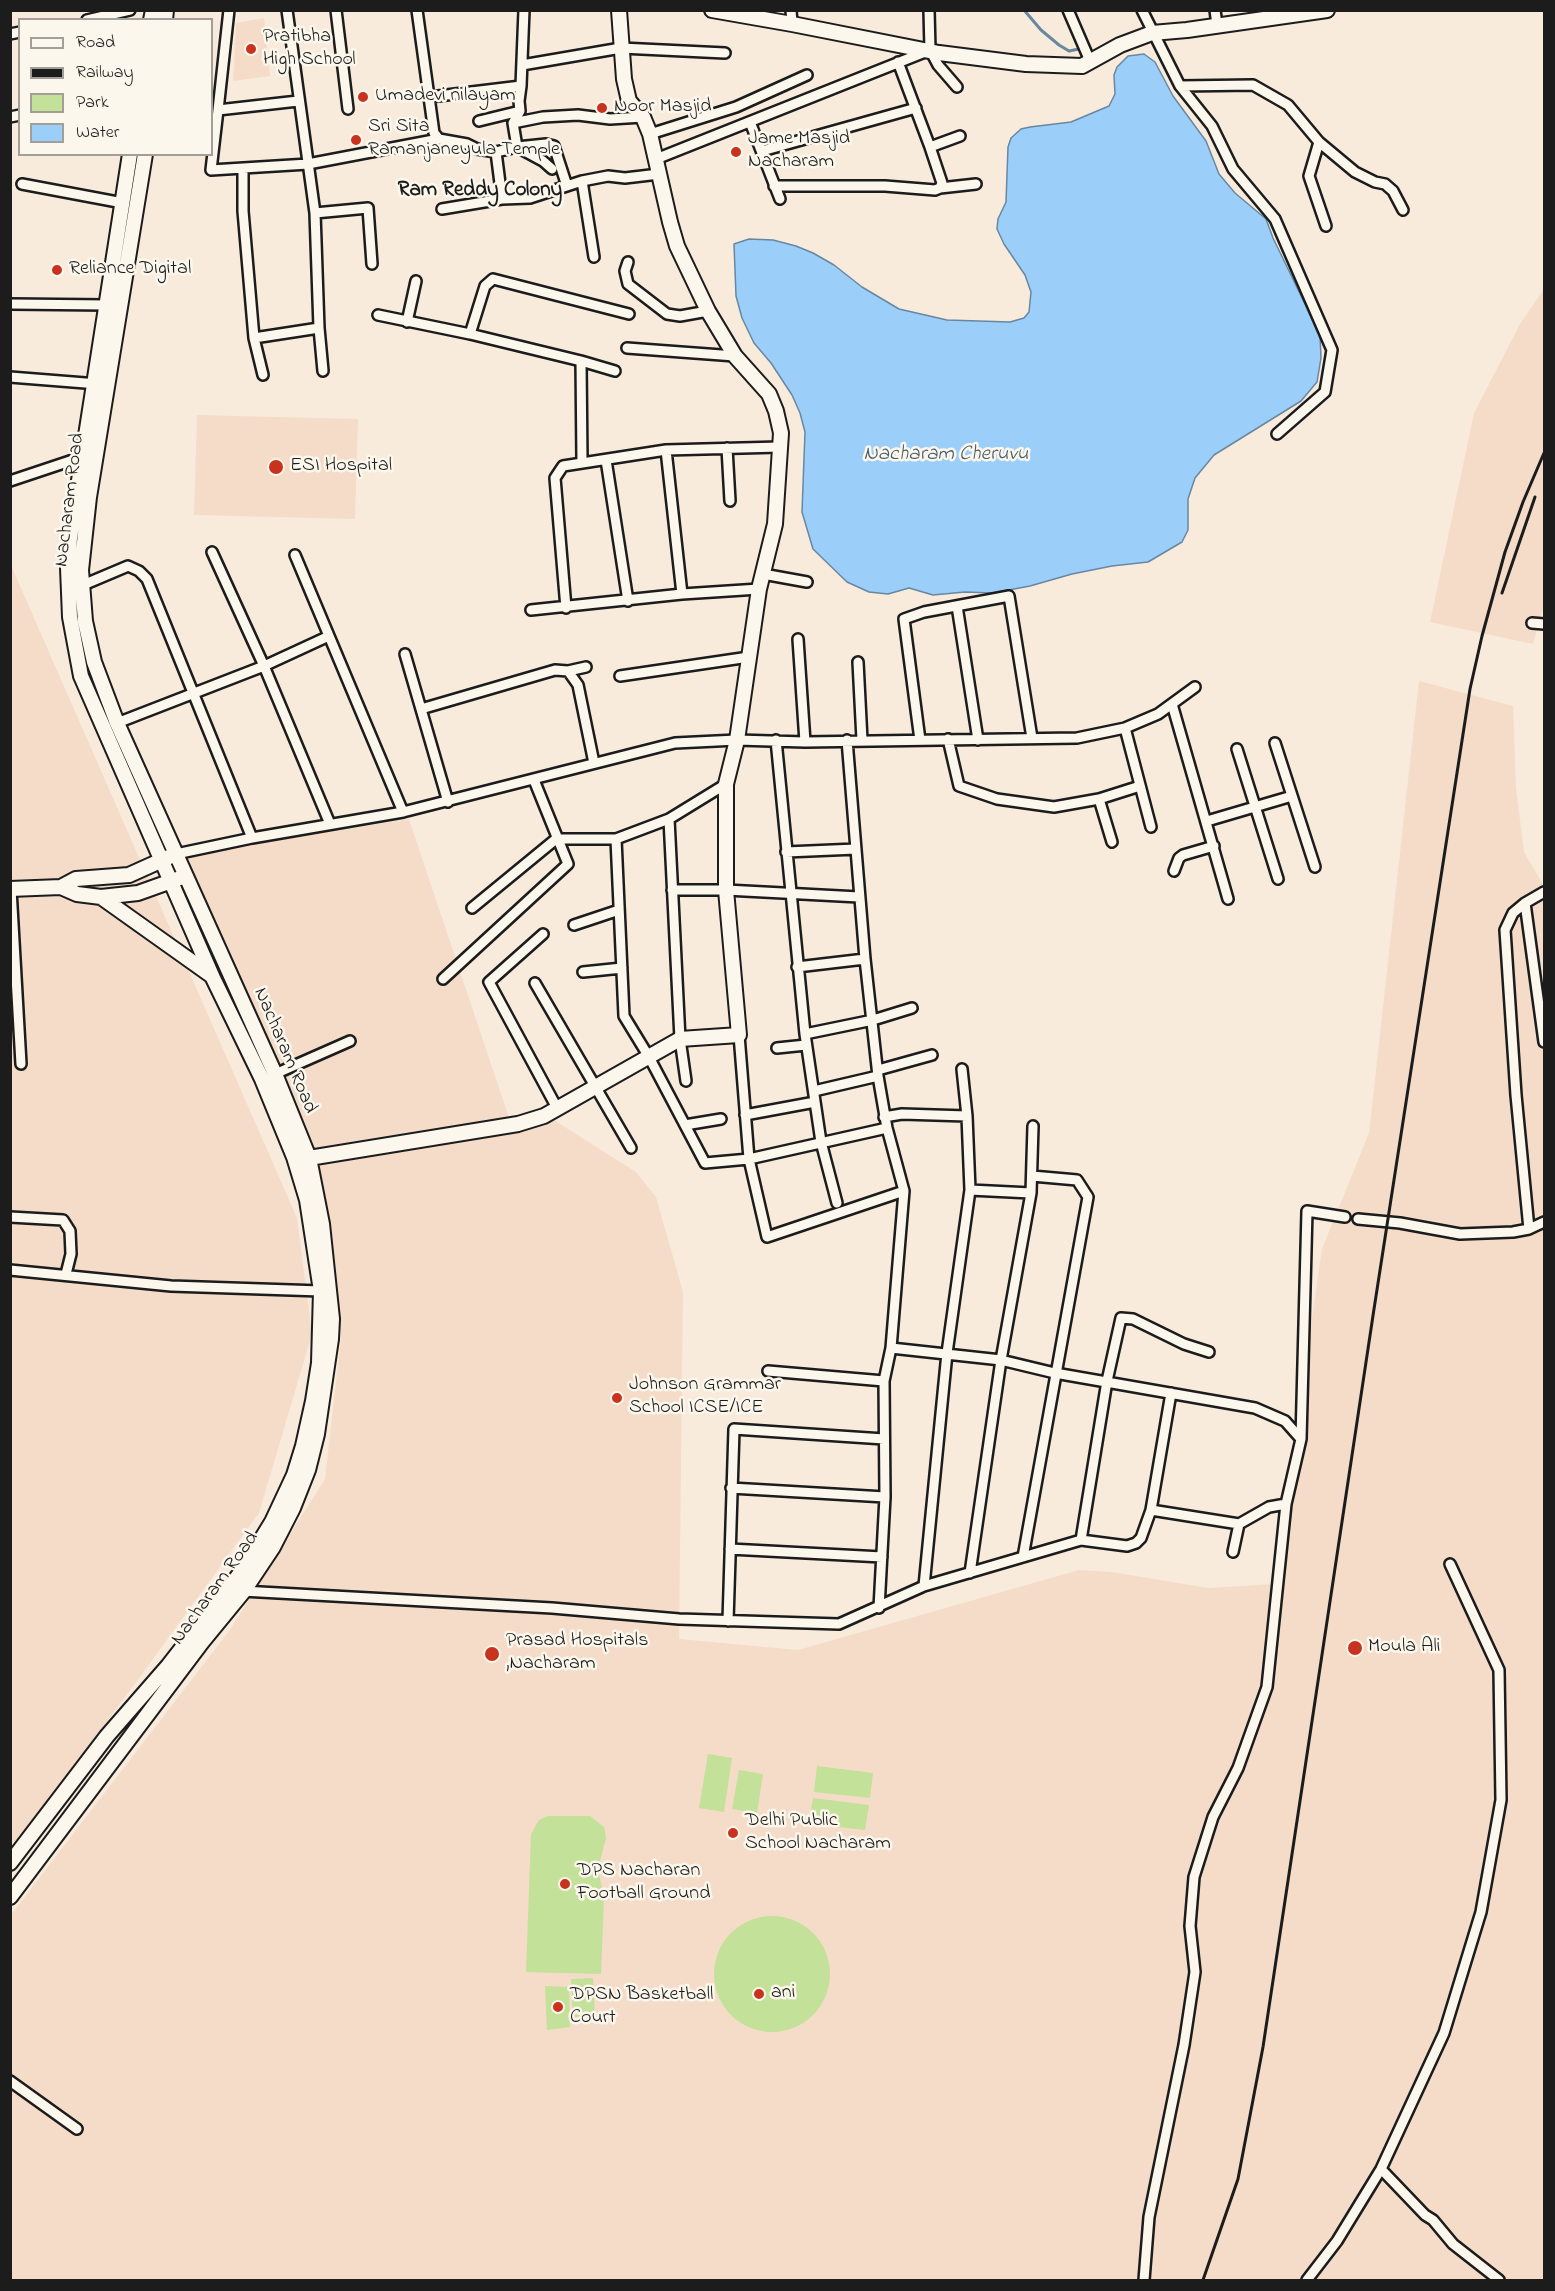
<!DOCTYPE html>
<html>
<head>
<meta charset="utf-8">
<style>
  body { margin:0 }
  #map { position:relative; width:1555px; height:2291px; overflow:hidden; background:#f8ebdc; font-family:"Indie Flower",sans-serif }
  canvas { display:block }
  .frame { position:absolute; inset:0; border:12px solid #1c1c1c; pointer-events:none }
  .legend { position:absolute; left:18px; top:18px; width:195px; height:138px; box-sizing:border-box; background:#fbf7ec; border:2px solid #a29f99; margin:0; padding:8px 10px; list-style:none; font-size:18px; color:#1c1c1c }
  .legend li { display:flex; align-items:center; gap:12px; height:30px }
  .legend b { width:30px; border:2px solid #a29f99 }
</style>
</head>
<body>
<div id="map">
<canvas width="1555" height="2291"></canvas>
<div class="frame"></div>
<ul class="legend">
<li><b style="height:8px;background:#fbf7ec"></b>Road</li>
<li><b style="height:8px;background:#1c1c1c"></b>Railway</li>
<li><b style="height:16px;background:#c3e199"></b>Park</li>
<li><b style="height:16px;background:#9bcff9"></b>Water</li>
</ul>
</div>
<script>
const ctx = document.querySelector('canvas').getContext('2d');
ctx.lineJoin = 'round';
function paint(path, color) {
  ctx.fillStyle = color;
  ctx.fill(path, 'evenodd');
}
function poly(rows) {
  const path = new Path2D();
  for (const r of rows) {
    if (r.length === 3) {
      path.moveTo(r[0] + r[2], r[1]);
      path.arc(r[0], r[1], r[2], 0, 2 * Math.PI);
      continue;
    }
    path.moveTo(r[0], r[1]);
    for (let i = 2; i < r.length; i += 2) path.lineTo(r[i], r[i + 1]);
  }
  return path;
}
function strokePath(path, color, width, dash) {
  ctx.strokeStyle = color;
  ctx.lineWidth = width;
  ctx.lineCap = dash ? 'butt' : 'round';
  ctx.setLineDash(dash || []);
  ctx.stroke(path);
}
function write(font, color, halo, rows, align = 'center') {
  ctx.font = font + ' "Indie Flower",sans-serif';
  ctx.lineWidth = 5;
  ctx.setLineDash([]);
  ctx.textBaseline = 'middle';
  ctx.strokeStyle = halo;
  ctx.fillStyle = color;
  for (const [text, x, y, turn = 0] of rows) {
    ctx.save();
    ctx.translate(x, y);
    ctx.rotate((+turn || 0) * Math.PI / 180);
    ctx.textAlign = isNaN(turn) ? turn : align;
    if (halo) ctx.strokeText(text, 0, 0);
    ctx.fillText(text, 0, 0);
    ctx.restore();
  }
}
const built = poly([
  [264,18,270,76,233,81,236,23],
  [1544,289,1544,604,1533,644,1430,622,1474,413,1520,324],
  [197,415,358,419,355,519,194,515],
  [10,563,297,1218,312,1334,259,1513,137,1681,11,1850],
  [1419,681,1513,706,1516,788,1524,852,1544,886,1544,2280,11,2280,10,1916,229,1631,325,1479,341,1337,323,1188,187,855,409,819,510,1121,549,1117,636,1172,656,1197,683,1292,679,1639,798,1650,1079,1570,1112,1572,1208,1588,1274,1584,1322,1249,1369,1133]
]);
const green = poly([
  [708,1754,732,1758,724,1812,699,1808],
  [817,1766,873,1773,870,1798,814,1792],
  [739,1770,763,1774,757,1813,732,1809],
  [813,1798,869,1805,865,1830,809,1824],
  [548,1816,590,1816,604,1827,606,1838,598,1868,604,1899,601,1974,526,1972,531,1834,539,1820],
  [772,1974,58],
  [593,1978,595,2016,573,2017,571,1979],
  [545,1986,569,1987,570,2027,547,2030]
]);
const water = poly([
  [1144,54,1155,62,1173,96,1206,141,1219,174,1235,193,1266,219,1273,238,1320,335,1321,358,1317,382,1301,401,1214,455,1195,478,1188,499,1188,530,1182,542,1148,562,1112,566,1072,574,1030,586,993,593,965,592,933,595,909,588,888,594,869,592,847,582,813,549,802,512,805,432,800,413,792,395,771,363,754,343,742,318,736,296,734,244,749,239,773,240,796,246,813,253,834,265,862,287,899,309,947,320,1010,322,1024,318,1029,312,1031,292,1025,275,1004,244,997,229,998,219,1006,202,1008,147,1011,138,1021,129,1030,127,1071,122,1109,106,1115,94,1114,75,1117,67,1128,56,1144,54]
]);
const stream = poly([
  [1024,10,1041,30,1059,45,1069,51,1079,49]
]);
const street = poly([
  [229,10,218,110,298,101],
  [287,10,315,213,319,328,323,371],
  [336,10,348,109],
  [417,10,434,133,439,139,467,144,477,149,496,152,517,147,543,161,552,169],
  [524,10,521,86,519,101,520,111,513,123,517,147,546,144,554,146,567,186],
  [791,10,792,24],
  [1068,10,1090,61],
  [1142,10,1180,86,1212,126,1233,169,1275,219,1332,350,1325,392,1277,434],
  [1215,10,1217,25],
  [87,20,130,10],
  [10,34,20,32],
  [930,50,938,65,957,87],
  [898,62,930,147,960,136],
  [522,65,621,48,725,53],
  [1180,86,1253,85,1288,105,1319,142,1355,172,1375,182,1385,184,1393,191,1403,210],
  [430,97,521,86],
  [218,110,211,170,308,164,439,139],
  [10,117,20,115],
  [479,121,520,111],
  [750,122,780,199],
  [513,123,543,117,578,115,610,119,643,117],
  [650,134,736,107,807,75],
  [1319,142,1309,176,1326,226],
  [762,151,916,108],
  [496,152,502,199],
  [656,159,930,50,929,10],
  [243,169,243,211,254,338,263,375],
  [582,181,594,257],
  [22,184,123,203],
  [774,186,885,186,935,190,940,188,942,183,930,147],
  [940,188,976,184],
  [442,209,502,199,530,198,582,181,608,176,625,178,659,174],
  [315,213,368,208,372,264],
  [628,262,625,271,628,284,667,314,680,316,708,311],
  [10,304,107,305],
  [378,315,470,334,581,361],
  [407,322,416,281],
  [470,334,485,286,493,279,629,314],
  [254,338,319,328],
  [627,348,735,356],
  [10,377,98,384],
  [727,448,730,501],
  [666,450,682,594],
  [606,460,628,601],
  [582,462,581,361,615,371],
  [10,481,82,457],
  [212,552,264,666,330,824],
  [295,555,403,812],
  [763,574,807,582],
  [83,585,128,566,139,571,147,579,252,838],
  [957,606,978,740],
  [566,608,555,478,563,466,666,450,780,447],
  [531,610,682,594,759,589],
  [1532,623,1544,624],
  [798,639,805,742],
  [405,654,448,802],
  [858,662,862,740],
  [568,671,578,685,594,763],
  [620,676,749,657],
  [1172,704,1228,899],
  [421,709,555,670,568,671,586,667],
  [117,723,264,666,329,636],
  [1125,728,1151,827],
  [948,739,959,786,997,799,1054,807,1099,799,1140,786],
  [776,740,805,1034,821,1142,837,1203],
  [847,740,865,959,878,1076,887,1128,904,1191,891,1348,884,1381,885,1497,879,1608],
  [920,740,904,619,924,612,1009,596,1032,738],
  [1275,743,1315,867],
  [1237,749,1278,879],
  [1099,799,1112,842],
  [669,819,680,1039,686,1081],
  [1207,821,1292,796],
  [616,839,624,1016,649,1057,705,1163,749,1159,887,1128],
  [786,852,856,849],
  [176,854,252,838,403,812,675,743,737,740,805,742,1077,738,1125,728,1158,714,1195,687],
  [1174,871,1179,858,1183,855,1214,846],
  [11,889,21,1064],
  [672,890,726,890,859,897],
  [1544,892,1525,903,1544,1042],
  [1525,903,1513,913,1505,930,1516,1095,1529,1229],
  [472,908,556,839,616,839,669,819,726,784],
  [574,925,619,910],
  [543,934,489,982,557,1108],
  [797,967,865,959],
  [583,972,622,968],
  [443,979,568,864,534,780],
  [535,983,631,1148],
  [805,1034,873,1020,912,1008],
  [739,1035,749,1159,767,1237,904,1191],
  [777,1048,806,1045],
  [878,1070,932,1055],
  [275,1074,350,1041],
  [814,1091,878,1076],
  [745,1115,815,1102],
  [884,1117,902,1114,967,1116],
  [685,1125,721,1119],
  [970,1190,1031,1193],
  [10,1217,63,1220,70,1231,71,1254,66,1274],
  [1358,1219,1400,1223,1460,1234,1513,1232,1529,1229,1544,1222],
  [10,1270,171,1286,321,1291],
  [891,1348,1001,1360,1055,1373,1255,1408,1285,1421,1301,1439],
  [768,1371,884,1381],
  [731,1488,885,1497],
  [1151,1510,1239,1524,1269,1507,1286,1504],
  [1081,1540,1107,1381,1121,1318,1133,1319,1184,1344,1209,1352],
  [730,1549,882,1557],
  [1233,1552,1239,1524],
  [1023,1557,1088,1197,1077,1180,1032,1176],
  [970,1573,1001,1360,1031,1193,1033,1126],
  [924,1586,947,1353,970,1190,967,1116,962,1069],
  [242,1591,552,1608,679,1619,839,1624,924,1586,1081,1540,1127,1546,1136,1543,1141,1538,1151,1510,1171,1393],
  [728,1621,734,1429,884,1439],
  [10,2081,77,2129],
  [1381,2169,1425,2215,1433,2220,1453,2244,1499,2280],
  [1144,2280,1149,2217,1184,2045,1195,1972,1190,1926,1194,1877,1213,1817,1238,1768,1267,1687,1286,1504,1301,1439,1307,1211,1345,1217],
  [1307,2280,1337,2241,1381,2169,1444,2033,1481,1912,1501,1800,1499,1670,1450,1564]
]);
const secondary = poly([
  [712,10,792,24,939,53,1026,64,1082,66,1120,45,1152,33,1187,30,1327,10],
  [151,20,153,10],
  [165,20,166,10],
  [61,887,77,894,101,897,138,893,180,878],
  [10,889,61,887,76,879,129,875,169,857],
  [101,897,212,976],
  [309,1158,518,1124,544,1116,680,1039,739,1035,726,890,726,784,737,740,759,589,775,524,781,433,776,411,769,394,735,356,708,311,677,246,670,222,650,134,643,117,629,101,624,79,619,10],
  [10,1863,107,1736,168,1666,242,1571,272,1522,294,1475,303,1446,313,1401,319,1363,321,1291,307,1200,294,1157,262,1079,213,978,81,676,70,617,68,568,70,538,130,154],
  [10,1897,202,1642,243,1592,273,1547,293,1508,308,1470,317,1434,331,1339,332,1319,322,1224,309,1158,275,1074,117,723,94,662,85,621,81,570,89,497,145,154]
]);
const rail = poly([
  [1502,593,1535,497],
  [1203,2280,1238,2179,1263,2047,1374,1309,1470,689,1482,636,1505,552,1523,502,1544,453]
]);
const markers = [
  [251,49,6,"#c8321e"],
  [363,97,6,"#c8321e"],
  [602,108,6,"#c8321e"],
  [356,140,6,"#c8321e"],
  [736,152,6,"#c8321e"],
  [57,270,6,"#c8321e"],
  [276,467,8,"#c8321e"],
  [617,1398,6,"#c8321e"],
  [1355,1648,8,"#c8321e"],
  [492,1654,8,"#c8321e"],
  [733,1833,6,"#c8321e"],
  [565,1884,6,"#c8321e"],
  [759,1994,6,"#c8321e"],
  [558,2007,6,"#c8321e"]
];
const poiNames = [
  ["Pratibha",263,38],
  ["High School",263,61],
  ["Umadevi nilayam",375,97],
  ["Noor Masjid",614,108],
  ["Sri Sita",368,128],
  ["Ramanjaneyula Temple",368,151],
  ["Jame Masjid",748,140],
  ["Nacharam",748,163],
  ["Reliance Digital",69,270],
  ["ESI Hospital",290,467],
  ["Johnson Grammar",629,1386],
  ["School ICSE/ICE",629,1409],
  ["Prasad Hospitals",506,1642],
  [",Nacharam",506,1665],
  ["Moula Ali",1368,1648],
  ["Delhi Public",745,1822],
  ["School Nacharam",745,1845],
  ["DPS Nacharan",577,1872],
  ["Football Ground",577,1895],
  ["ani",771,1994],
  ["DPSN Basketball",570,1996],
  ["Court",570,2019]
];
const streetNames = [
  ["Nacharam Road",71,500,-83],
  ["Nacharam Road",284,1051,67],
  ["Nacharam Road",216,1589,-54]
];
const neighbourhoodNames = [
  ["Ram Reddy Colony",480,192]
];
const waterNames = [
  ["Nacharam Cheruvu",946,456]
];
paint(built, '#f4dcc9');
paint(green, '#c3e199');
paint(water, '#9bcff9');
strokePath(water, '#6887a1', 1.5);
strokePath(stream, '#6887a1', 3);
strokePath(street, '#1c1c1c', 14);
strokePath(secondary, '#1c1c1c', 18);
strokePath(street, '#fbf7ec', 9);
strokePath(secondary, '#fbf7ec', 14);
strokePath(rail, '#1c1c1c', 3);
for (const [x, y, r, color] of markers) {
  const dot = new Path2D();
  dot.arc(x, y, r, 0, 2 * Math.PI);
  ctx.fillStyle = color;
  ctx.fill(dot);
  strokePath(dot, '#fbf7ec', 2);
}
write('20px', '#1c1c1c', '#fbf7ec', poiNames, 'left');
write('20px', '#1c1c1c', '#fbf7ec', streetNames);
write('bold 21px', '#1c1c1c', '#fbf7ec', neighbourhoodNames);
write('italic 21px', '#485b69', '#fbf7ec', waterNames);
</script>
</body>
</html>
